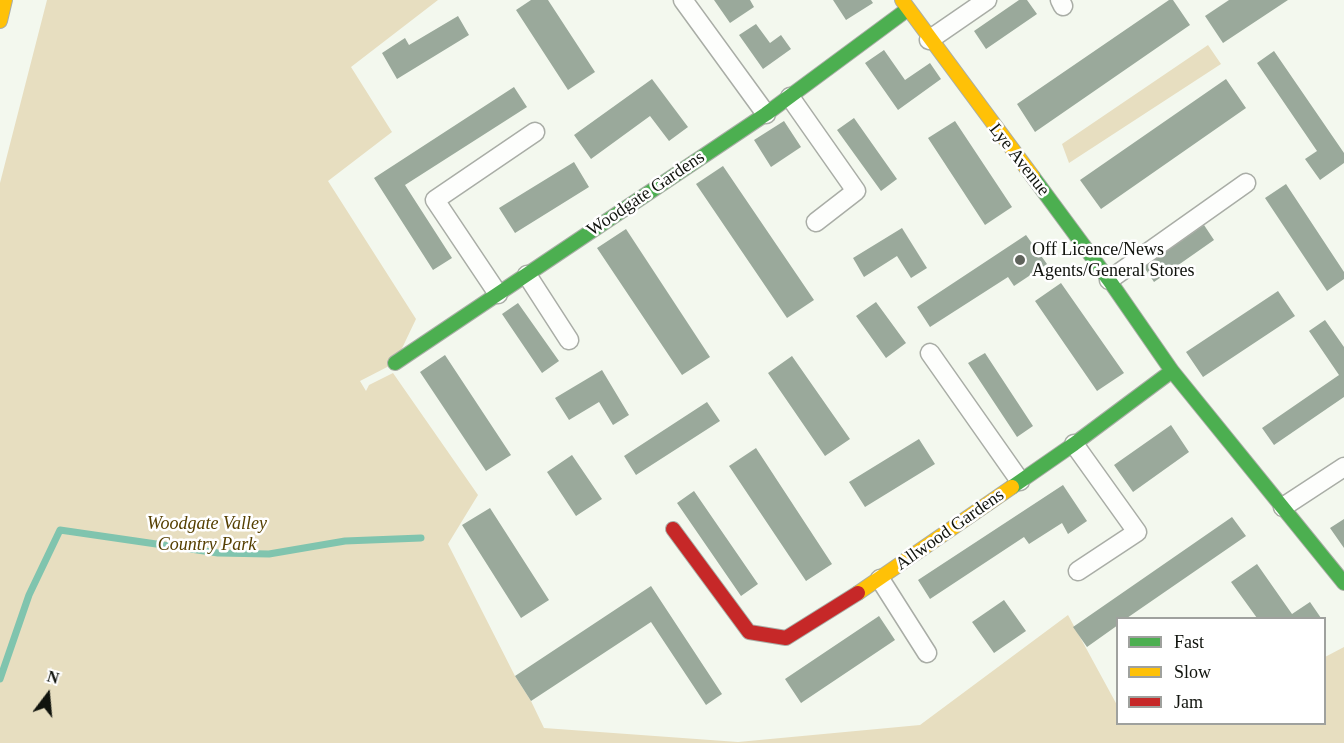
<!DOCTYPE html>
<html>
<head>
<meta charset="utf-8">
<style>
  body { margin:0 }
  #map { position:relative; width:1344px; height:743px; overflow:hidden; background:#f3f8ee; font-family:"Times New Roman",serif }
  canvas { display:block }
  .legend { position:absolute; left:1116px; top:617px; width:210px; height:108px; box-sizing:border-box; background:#fff; border:2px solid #9fa19e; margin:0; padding:8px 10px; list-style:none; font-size:18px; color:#10130d }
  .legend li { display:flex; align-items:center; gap:12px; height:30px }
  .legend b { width:30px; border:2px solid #9fa19e }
  .north { position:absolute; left:18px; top:665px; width:60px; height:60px; -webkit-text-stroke:4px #fff; paint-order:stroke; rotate:16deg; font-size:16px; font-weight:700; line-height:24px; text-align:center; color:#10130d }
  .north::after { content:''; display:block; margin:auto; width:21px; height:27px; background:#10130d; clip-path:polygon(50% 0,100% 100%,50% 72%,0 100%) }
</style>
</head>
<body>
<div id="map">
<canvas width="1344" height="743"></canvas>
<ul class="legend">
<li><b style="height:8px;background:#4caf50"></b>Fast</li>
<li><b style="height:8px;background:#ffc107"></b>Slow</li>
<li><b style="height:8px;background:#c62828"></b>Jam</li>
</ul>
<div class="north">N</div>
</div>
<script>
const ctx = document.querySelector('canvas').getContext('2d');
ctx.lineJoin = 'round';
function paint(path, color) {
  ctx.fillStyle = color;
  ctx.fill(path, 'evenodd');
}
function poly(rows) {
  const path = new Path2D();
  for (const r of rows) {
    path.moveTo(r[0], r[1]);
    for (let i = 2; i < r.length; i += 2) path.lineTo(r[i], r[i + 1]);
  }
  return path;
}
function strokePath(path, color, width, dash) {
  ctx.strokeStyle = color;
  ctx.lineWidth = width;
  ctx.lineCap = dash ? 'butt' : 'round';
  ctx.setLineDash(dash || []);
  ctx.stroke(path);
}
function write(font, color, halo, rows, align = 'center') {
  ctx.font = font + ' "Times New Roman",serif';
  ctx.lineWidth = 5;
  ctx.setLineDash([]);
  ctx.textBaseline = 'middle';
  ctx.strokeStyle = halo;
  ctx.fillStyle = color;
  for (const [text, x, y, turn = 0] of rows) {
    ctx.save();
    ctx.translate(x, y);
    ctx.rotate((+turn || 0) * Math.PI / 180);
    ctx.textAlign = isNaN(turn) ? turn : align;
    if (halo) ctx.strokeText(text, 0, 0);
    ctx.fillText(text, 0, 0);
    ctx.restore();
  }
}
const green = poly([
  [47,0,438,0,351,67,392,132,328,181,416,319,395,363,360,381,366,391,369,385,393,373,478,495,448,544,515,676,531,701,544,728,738,742,920,725,1068,615,1117,705,1118,724,1324,724,1325,657,1344,647,1344,743,0,743,0,183],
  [1208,45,1221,64,1069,163,1062,144]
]);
const stream = poly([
  [0,679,29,595,60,530,218,553,269,554,345,541,421,538]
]);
const building = poly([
  [531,0,548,0,595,72,568,90,516,10],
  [714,0,750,0,754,7,730,23],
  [833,0,871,0,873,3,846,20],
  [1019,0,1027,0,1037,14,986,49,974,31],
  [1169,0,1173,0,1190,25,1035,132,1017,104],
  [1229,0,1288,0,1223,43,1205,16],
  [458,16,469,35,397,79,382,53,405,38,409,45],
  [756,24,770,43,781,35,791,49,763,69,739,35],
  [884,50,905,80,930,63,941,79,898,110,865,63],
  [1274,51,1344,153,1344,163,1320,180,1305,159,1317,151,1257,63],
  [652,79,688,127,669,141,650,116,591,159,574,135],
  [1226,79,1246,108,1101,209,1080,180],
  [514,87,527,107,405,185,452,258,433,270,374,178],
  [854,118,897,179,881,191,837,130],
  [784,121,801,147,771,167,754,140],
  [955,121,1012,207,985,225,928,138],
  [574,162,589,187,515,233,499,208],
  [723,166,814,300,787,318,696,184],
  [1286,184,1344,272,1344,279,1327,291,1265,198],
  [1204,225,1214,240,1154,282,1144,267],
  [902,228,927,268,911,278,897,256,864,277,853,258],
  [626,229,710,357,682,375,597,248],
  [1026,235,1047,264,1014,286,1008,277,930,327,917,307],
  [1061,283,1124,373,1097,391,1035,301],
  [1278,291,1295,316,1203,377,1186,352],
  [876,302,906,343,886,358,856,316],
  [518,303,559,361,542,373,502,314],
  [1325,320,1344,347,1344,397,1274,445,1262,428,1339,375,1309,331],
  [985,353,1033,426,1017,437,968,363],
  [445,355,511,455,486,471,420,372],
  [792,356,850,439,825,456,768,373],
  [602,370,629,415,613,425,599,402,569,420,555,398],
  [707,402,720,421,636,475,624,456],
  [1171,425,1189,452,1133,492,1114,465],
  [919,439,935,464,865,507,849,482],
  [756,448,832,564,806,581,729,466],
  [572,455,602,499,576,516,547,472],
  [1063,485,1087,521,1068,534,1062,523,1029,544,1024,537,930,599,918,580],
  [694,491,758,584,741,596,677,503],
  [490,508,549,600,521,618,462,525],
  [1232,517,1246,536,1127,618,1118,618,1118,625,1087,647,1073,627],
  [1344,519,1344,548,1330,528],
  [1257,564,1292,614,1310,602,1321,618,1257,618,1231,582],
  [651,586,722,694,706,705,651,622,531,701,515,676],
  [1004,600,1026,631,994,653,972,622],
  [879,616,895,640,801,703,785,679]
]);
const street = poly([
  [683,0,766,114],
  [1060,0,1063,6],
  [929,40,987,0],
  [790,97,856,191,816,222],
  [527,275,569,340],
  [1109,280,1246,183],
  [498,294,435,200,535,132],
  [930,353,1020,481],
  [1074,444,1137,532,1078,571],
  [1283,507,1344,467],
  [880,579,927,653]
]);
const fast = poly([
  [1033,177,1109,280,1172,371,1344,583],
  [395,363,766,114,908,9],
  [1012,487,1074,444,1172,371]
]);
const slow = poly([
  [902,0,1033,177],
  [0,21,5,0],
  [858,593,1012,487]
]);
const jam = poly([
  [673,529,749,632,786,638,858,593]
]);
const markers = [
  [1020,260,6,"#5f635c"]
];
const streetNames = [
  ["Lye Avenue",1019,160,52],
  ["Woodgate Gardens",646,194,-34],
  ["Allwood Gardens",950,530,-35]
];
const poiNames = [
  ["Off Licence/News",1032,250],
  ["Agents/General Stores",1032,271]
];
const parkNames = [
  ["Woodgate Valley",207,524],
  ["Country Park",207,545]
];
paint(green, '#e7dec0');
strokePath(stream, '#80c4ae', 7);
paint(building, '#9aa99b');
strokePath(street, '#a9ada6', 21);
strokePath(fast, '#a9ada6', 16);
strokePath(slow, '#a9ada6', 16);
strokePath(jam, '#a9ada6', 16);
strokePath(street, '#fdfefc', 18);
strokePath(fast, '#4caf50', 14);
strokePath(slow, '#ffc107', 14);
strokePath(jam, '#c62828', 14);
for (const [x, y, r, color] of markers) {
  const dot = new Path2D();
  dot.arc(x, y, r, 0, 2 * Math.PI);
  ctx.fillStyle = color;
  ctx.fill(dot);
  strokePath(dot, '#fff', 2);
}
write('18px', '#10130d', '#fff', streetNames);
write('18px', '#10130d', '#fff', poiNames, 'left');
write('italic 18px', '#553f00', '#fff', parkNames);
</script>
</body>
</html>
